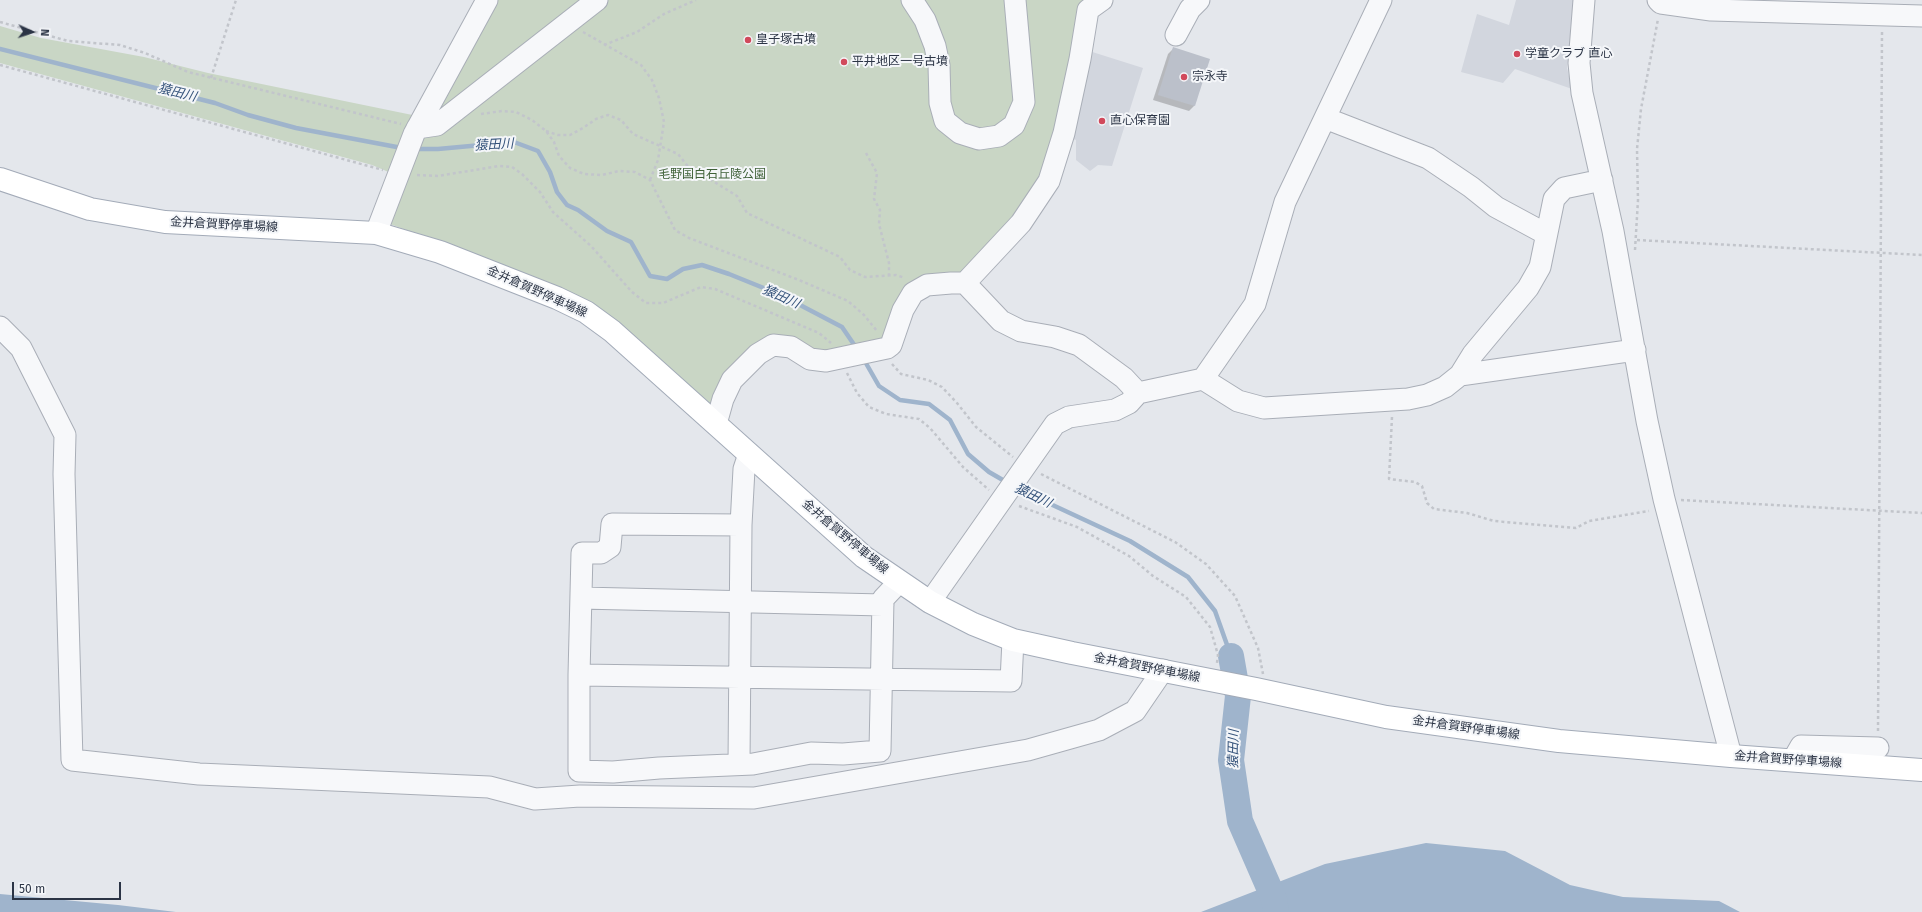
<!DOCTYPE html>
<html>
<head>
<meta charset="utf-8">
<style>
  body { margin:0 }
  #map { position:relative; width:1922px; height:912px; overflow:hidden; background:#e4e7ec; font-family:"Fira Sans",sans-serif }
  canvas { display:block }
  .north { position:absolute; left:12px; top:12px; width:40px; height:40px; -webkit-text-stroke:3px #f4f6f9; paint-order:stroke; rotate:93deg; font-size:11px; font-weight:700; line-height:16px; text-align:center; color:#2b3445 }
  .north::after { content:''; display:block; margin:auto; width:14px; height:18px; background:#2b3445; clip-path:polygon(50% 0,100% 100%,50% 72%,0 100%) }
  .scale { position:absolute; left:12px; top:882px; width:109px; height:18px; box-sizing:border-box; border:2px solid #2b3445; border-top:0; padding-left:5px; font-size:12px; line-height:14px; white-space:nowrap; color:#2b3445; -webkit-text-stroke:3px #f4f6f9; paint-order:stroke }
</style>
</head>
<body>
<div id="map">
<canvas width="1922" height="912"></canvas>
<div class="north">N</div>
<div class="scale">50 m</div>
</div>
<script>
const ctx = document.querySelector('canvas').getContext('2d');
ctx.lineJoin = 'round';
function paint(path, color) {
  ctx.fillStyle = color;
  ctx.fill(path, 'evenodd');
}
function poly(rows) {
  const path = new Path2D();
  for (const r of rows) {
    path.moveTo(r[0], r[1]);
    for (let i = 2; i < r.length; i += 2) path.lineTo(r[i], r[i + 1]);
  }
  return path;
}
function strokePath(path, color, width, dash) {
  ctx.strokeStyle = color;
  ctx.lineWidth = width;
  ctx.lineCap = dash ? 'butt' : 'round';
  ctx.setLineDash(dash || []);
  ctx.stroke(path);
}
function write(font, color, halo, rows, align = 'center') {
  ctx.font = font + ' "Fira Sans","Noto Sans JP",sans-serif';
  ctx.lineWidth = 4;
  ctx.setLineDash([]);
  ctx.textBaseline = 'middle';
  ctx.strokeStyle = halo;
  ctx.fillStyle = color;
  for (const [text, x, y, turn = 0] of rows) {
    ctx.save();
    ctx.translate(x, y);
    ctx.rotate((+turn || 0) * Math.PI / 180);
    ctx.textAlign = isNaN(turn) ? turn : align;
    if (halo) ctx.strokeText(text, 0, 0);
    ctx.fillText(text, 0, 0);
    ctx.restore();
  }
}
const built = poly([
  [1516,0,1573,0,1567,68,1572,89,1515,69,1503,83,1461,72,1477,14,1509,25],
  [1086,50,1143,68,1112,166,1098,165,1090,171,1076,160,1076,140,1066,136]
]);
const green = poly([
  [495,0,1085,0,1046,181,965,278,924,282,885,346,827,358,772,338,715,417,617,323,592,303,520,272,390,224,405,179,372,165,0,63,0,26,41,38,144,57,208,73,427,118]
]);
const water = poly([
  [1426,843,1505,851,1570,885,1623,897,1719,901,1740,912,1201,912,1325,864],
  [0,894,118,905,176,912,0,912]
]);
const shadow = poly([
  [1173,49,1209,60,1194,106,1189,111,1153,100,1168,54]
]);
const stream = poly([
  [0,49,215,103,248,115,296,128,402,148],
  [415,149,438,149,514,142,538,151,550,172,557,192,567,205,578,210,607,231,631,242,650,276,667,279,683,269,702,265,729,274,781,295,842,327,857,349],
  [863,358,879,386,900,400,929,404,950,420,968,454,989,472,1008,483],
  [1016,488,1130,541,1188,577,1215,611,1231,656]
]);
const river = poly([
  [1231,656,1238,696,1231,760,1240,821,1274,899,1276,912]
]);
const building = poly([
  [1173,47,1210,59,1195,106,1158,95]
]);
const path = poly([
  [0,22,68,41,120,45,145,53,188,72,401,124],
  [583,32,641,65,652,80,659,98,664,122,658,160,650,180],
  [604,45,637,32,664,14,696,0],
  [0,65,383,170],
  [211,78,236,0],
  [481,114,502,111,516,112,532,120,546,131,554,142,559,156,570,168,584,174,602,175,619,171,635,172,650,180,675,230,689,238,799,280,848,301,864,315,877,331],
  [546,131,558,135,570,135,583,128,596,119,608,115,621,120,633,134,678,154,694,174,708,178,737,196,747,213,840,257,850,270,865,277,896,275,905,278],
  [866,153,877,173,874,199,880,210,879,224,889,263,889,275],
  [417,175,438,176,499,166,512,167,522,174,540,192,553,212,591,246,632,292,646,303,663,303,701,287,715,289,819,333,831,343],
  [1637,240,1922,255],
  [1635,250,1638,200,1637,149,1641,109,1658,19],
  [892,364,901,374,928,380,942,387,957,403,976,427,1013,457],
  [847,373,857,393,869,407,886,414,919,419,930,428,963,467,989,490],
  [1392,417,1389,479,1415,482,1422,486,1427,503,1434,509,1467,513,1494,521,1576,528,1589,521,1649,511],
  [1041,474,1175,542,1206,564,1235,596,1258,648,1263,674],
  [1681,500,1922,513],
  [1019,506,1077,527,1129,556,1153,576,1186,597,1210,627,1218,655,1217,663],
  [1878,731,1882,32]
]);
const minor = poly([
  [912,0,925,20,935,46,939,65,940,103,945,121,960,133,979,139,999,136,1014,125,1024,102,1015,0],
  [1584,0,1579,63,1582,93,1613,231,1647,421,1664,499,1731,756],
  [1658,0,1661,3,1711,10,1922,16],
  [1176,35,1190,9,1199,0],
  [1325,118,1428,158,1471,187,1496,207,1546,234],
  [417,128,437,125,597,0],
  [376,233,414,134,487,0],
  [965,283,1021,223,1049,181,1064,133,1080,59,1088,10,1102,0],
  [0,327,21,348,65,435,64,474,72,760,199,774,489,787,535,799,580,796,754,798,1028,750,1099,730,1135,711,1163,670],
  [1460,375,1635,350],
  [1203,379,1238,401,1264,408,1408,399,1427,395,1445,387,1460,375,1473,354,1528,288,1540,267,1554,199,1564,188,1602,180],
  [716,424,723,399,732,380,758,354,773,345,791,347,810,359,826,361,887,348,891,345,903,310,913,293,927,285,951,283,965,283,1001,321,1021,331,1055,337,1079,345,1124,378,1138,393],
  [749,454,744,469,741,525,612,524,610,547,601,553,582,553,579,675,1011,681,1013,640],
  [581,598,883,605],
  [930,602,1055,424,1069,417,1115,410,1129,403,1138,393,1203,379,1255,304,1285,202,1381,0],
  [579,675,579,771,613,772,659,768,753,764,811,753,843,754,880,751,883,599,899,582],
  [1793,760,1801,746,1878,748],
  [739,763,741,525]
]);
const major = poly([
  [0,179,90,209,165,222,376,233,440,252,557,298,586,312,612,331,864,557,930,602,973,624,1013,640,1072,653,1256,689,1386,717,1559,741,1731,756,1922,770]
]);
const markers = [
  [748,40,4,"#d1495b"],
  [1517,54,4,"#d1495b"],
  [844,62,4,"#d1495b"],
  [1184,77,4,"#d1495b"],
  [1102,121,4,"#d1495b"]
];
const poiNames = [
  ["皇子塚古墳",756,40],
  ["学童クラブ 直心",1525,54],
  ["平井地区一号古墳",852,62],
  ["宗永寺",1192,77],
  ["直心保育園",1110,121]
];
const parkNames = [
  ["毛野国白石丘陵公園",712,175]
];
const streetNames = [
  ["金井倉賀野停車場線",224,225,3],
  ["金井倉賀野停車場線",537,292,24],
  ["金井倉賀野停車場線",845,537,40],
  ["金井倉賀野停車場線",1147,668,11],
  ["金井倉賀野停車場線",1466,728,8],
  ["金井倉賀野停車場線",1788,760,4]
];
const waterNames = [
  ["猿田川",177,93,14],
  ["猿田川",494,145,-3],
  ["猿田川",781,297,24],
  ["猿田川",1033,496,26],
  ["猿田川",1234,749,-89]
];
paint(built, '#d2d6de');
paint(green, '#c9d6c5');
paint(water, '#9fb4cc');
paint(shadow, '#0003');
strokePath(stream, '#9fb4cc', 4.5);
strokePath(river, '#9fb4cc', 26);
paint(building, '#bbc0ca');
strokePath(minor, '#a9aeb7', 23);
strokePath(major, '#a3abb8', 24);
strokePath(path, '#c2c5cb', 2.5, [3, 3]);
strokePath(minor, '#f7f8fa', 21);
strokePath(major, '#fff', 22);
for (const [x, y, r, color] of markers) {
  const dot = new Path2D();
  dot.arc(x, y, r, 0, 2 * Math.PI);
  ctx.fillStyle = color;
  ctx.fill(dot);
  strokePath(dot, '#f4f6f9', 1.5);
}
write('12px', '#2b3445', '#f4f6f9', poiNames, 'left');
write('12px', '#3f6138', '#f4f6f9', parkNames);
write('12px', '#2b3445', '#f4f6f9', streetNames);
write('italic 13px', '#34527a', '#f4f6f9', waterNames);
</script>
</body>
</html>
